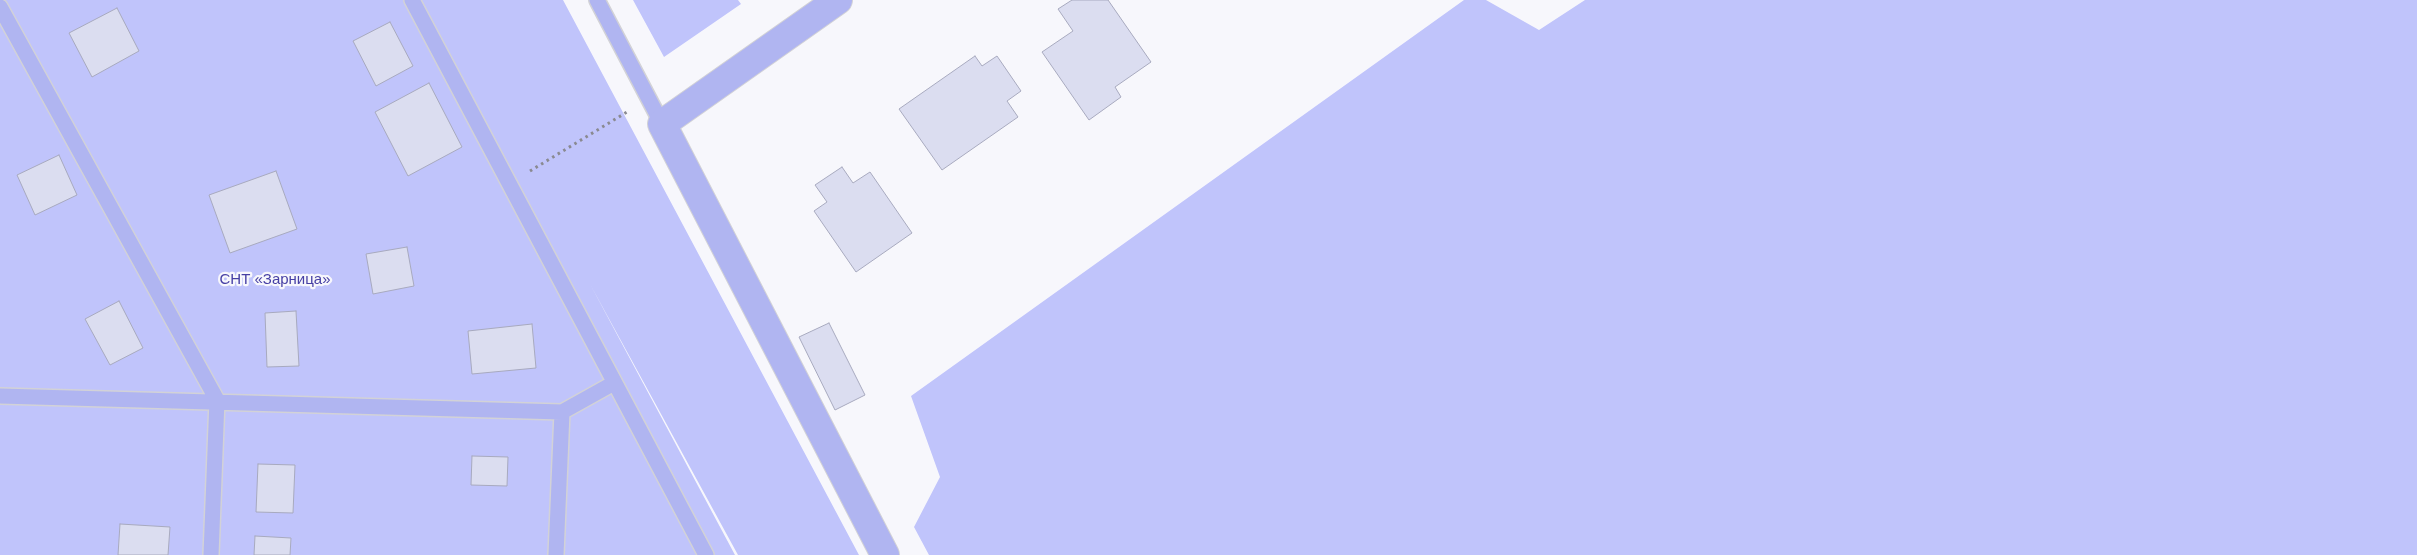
<!DOCTYPE html>
<html>
<head>
<meta charset="utf-8">
<style>
  body { margin:0 }
  canvas { display:block; background:#f7f7fc }
</style>
</head>
<body>
<canvas width="2417" height="555"></canvas>
<script>
const ctx = document.querySelector('canvas').getContext('2d');
ctx.lineJoin = 'round';
function paint(path, color) {
  ctx.fillStyle = color;
  ctx.fill(path, 'evenodd');
}
function poly(rows) {
  const path = new Path2D();
  for (const r of rows) {
    path.moveTo(r[0], r[1]);
    for (let i = 2; i < r.length; i += 2) path.lineTo(r[i], r[i + 1]);
  }
  return path;
}
function strokePath(path, color, width, dash) {
  ctx.strokeStyle = color;
  ctx.lineWidth = width;
  ctx.lineCap = dash ? 'butt' : 'round';
  ctx.setLineDash(dash || []);
  ctx.stroke(path);
}
function write(font, color, halo, rows, align = 'center') {
  ctx.font = font + ' Helvetica,sans-serif';
  ctx.lineWidth = 4.5;
  ctx.setLineDash([]);
  ctx.textBaseline = 'middle';
  ctx.strokeStyle = halo;
  ctx.fillStyle = color;
  for (const [text, x, y, turn = 0] of rows) {
    ctx.save();
    ctx.translate(x, y);
    ctx.rotate((+turn || 0) * Math.PI / 180);
    ctx.textAlign = isNaN(turn) ? turn : align;
    if (halo) ctx.strokeText(text, 0, 0);
    ctx.fillText(text, 0, 0);
    ctx.restore();
  }
}
const green = poly([
  [0,0,563,0,859,555,738,555,590,284,735,555,0,555],
  [633,0,738,0,741,4,664,57],
  [1464,0,1486,0,1539,30,1585,0,2417,0,2417,555,929,555,914,527,940,477,911,396]
]);
const building = poly([
  [1072,0,1108,0,1151,62,1115,87,1121,97,1089,120,1042,52,1073,31,1058,9,1072,0],
  [117,8,139,51,92,77,69,33,117,8],
  [390,22,413,66,376,86,353,41,390,22],
  [975,56,982,66,997,56,1021,91,1007,101,1018,117,942,170,899,109,975,56],
  [429,83,462,147,408,176,375,112,429,83],
  [59,155,77,195,35,215,17,175,59,155],
  [842,167,853,183,870,172,912,233,856,272,814,211,827,202,815,185,842,167],
  [276,171,297,229,230,253,209,195,276,171],
  [407,247,414,286,373,294,366,254,407,247],
  [119,301,143,348,110,365,85,319,119,301],
  [296,311,299,366,267,367,265,313,296,311],
  [829,323,865,395,835,410,799,337,829,323],
  [532,324,536,368,472,374,468,331,532,324],
  [472,456,508,457,507,486,471,485,472,456],
  [258,464,295,465,293,513,256,512,258,464],
  [120,524,170,527,168,555,118,555,120,524],
  [255,536,291,538,290,555,254,555,255,536]
]);
const path = poly([
  [530,171,627,112]
]);
const service = poly([
  [412,0,706,555],
  [597,0,662,124],
  [0,7,217,400,211,555],
  [0,396,562,412,614,383],
  [556,555,562,412]
]);
const minor = poly([
  [838,0,662,124,885,555]
]);
const parkNames = [
  ["СНТ «Зарница»",275,280]
];
paint(green, '#c0c4fb');
paint(building, '#dbddf0');
strokePath(building, '#a8aabf', 1);
strokePath(service, '#d2d2d7', 18);
strokePath(minor, '#d2d2d7', 30);
strokePath(path, '#8a8a91', 3, [2.5, 4]);
strokePath(service, '#b0b5f1', 15);
strokePath(minor, '#b0b5f1', 28);
write('15px', '#463fa4', '#f7f7fc', parkNames);
</script>
</body>
</html>
